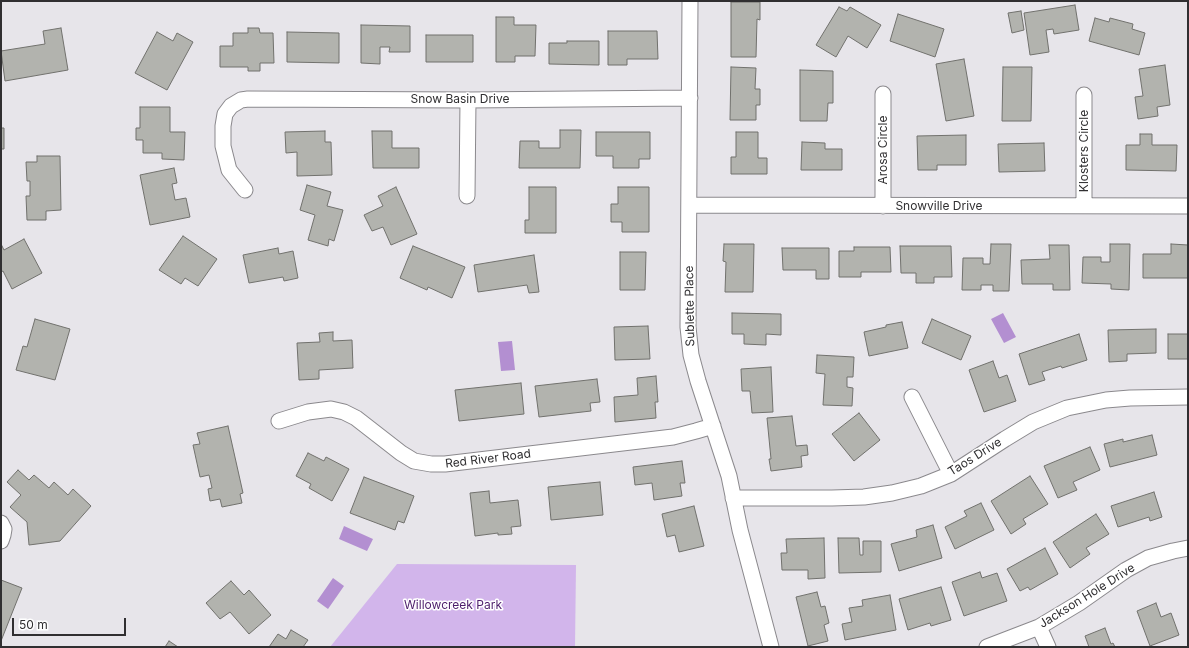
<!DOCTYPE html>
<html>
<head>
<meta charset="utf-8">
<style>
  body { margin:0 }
  #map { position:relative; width:1189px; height:648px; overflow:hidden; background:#e7e5ea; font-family:Inter,sans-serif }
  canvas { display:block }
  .frame { position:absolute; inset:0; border:2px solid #302f31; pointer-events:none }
  .scale { position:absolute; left:12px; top:618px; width:114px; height:18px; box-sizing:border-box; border:2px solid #302f31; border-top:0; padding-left:5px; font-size:12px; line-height:14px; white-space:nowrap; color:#302f31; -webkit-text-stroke:3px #fff; paint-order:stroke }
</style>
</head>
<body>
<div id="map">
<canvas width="1189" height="648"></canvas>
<div class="frame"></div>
<div class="scale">50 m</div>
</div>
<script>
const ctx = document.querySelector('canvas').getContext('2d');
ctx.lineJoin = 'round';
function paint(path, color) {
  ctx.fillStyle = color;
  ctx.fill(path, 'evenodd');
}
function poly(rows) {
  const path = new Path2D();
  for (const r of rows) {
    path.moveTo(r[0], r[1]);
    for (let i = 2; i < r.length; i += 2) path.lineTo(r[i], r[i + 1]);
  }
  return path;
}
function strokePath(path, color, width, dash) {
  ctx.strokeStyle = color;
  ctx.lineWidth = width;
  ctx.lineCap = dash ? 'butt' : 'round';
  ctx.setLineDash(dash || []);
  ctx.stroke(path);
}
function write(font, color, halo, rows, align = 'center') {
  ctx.font = font + ' Inter,sans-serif';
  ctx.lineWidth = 3;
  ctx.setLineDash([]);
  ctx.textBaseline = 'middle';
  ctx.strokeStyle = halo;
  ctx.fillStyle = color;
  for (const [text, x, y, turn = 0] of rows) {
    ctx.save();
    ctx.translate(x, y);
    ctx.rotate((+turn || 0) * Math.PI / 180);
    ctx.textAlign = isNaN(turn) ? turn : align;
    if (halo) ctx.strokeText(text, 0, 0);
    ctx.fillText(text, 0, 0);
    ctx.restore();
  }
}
const green = poly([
  [397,564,576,565,575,647,330,647]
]);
const water = poly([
  [1003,313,1016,337,1004,343,991,319],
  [512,341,515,370,501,371,498,342],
  [344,526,373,539,367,551,339,539],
  [333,578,344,586,328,609,317,601]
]);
const building = poly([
  [731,2,760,2,760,20,757,19,756,57,731,57,731,2],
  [1075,5,1079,30,1054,34,1053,29,1046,30,1049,52,1030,55,1024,13,1075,5],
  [839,7,847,11,850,7,881,25,867,48,848,36,836,57,816,45,839,7],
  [1021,11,1024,30,1012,33,1008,13,1021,11],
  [898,14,944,29,935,57,890,41,898,14],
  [496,17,514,17,514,25,536,25,535,56,515,56,515,62,496,62,496,17],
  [1095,18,1109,22,1110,18,1133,24,1132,29,1145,33,1139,55,1089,41,1095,18],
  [361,25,410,26,410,52,389,52,390,47,380,47,380,64,361,63,361,25],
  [61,28,68,70,5,81,1,51,45,44,43,31,61,28],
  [248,28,259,28,260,33,273,33,274,63,260,63,260,71,248,71,248,67,220,67,220,46,233,46,233,33,248,33,248,28],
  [608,31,657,31,658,59,627,59,627,65,608,65,608,31],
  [157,32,173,41,177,33,193,42,167,90,135,73,157,32],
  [287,32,339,33,339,63,287,62,287,32],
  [426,35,473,35,473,62,426,62,426,35],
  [567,41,599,41,599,65,549,64,549,43,567,43,567,41],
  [964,59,974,116,946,121,936,64,964,59],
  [1165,65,1170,105,1157,107,1158,116,1138,119,1135,97,1143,96,1139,69,1165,65],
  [731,67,756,68,755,89,760,89,760,105,756,105,756,120,730,120,731,67],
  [1003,67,1032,67,1031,121,1002,121,1003,67],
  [800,70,833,71,833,103,828,103,827,121,800,121,800,70],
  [140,107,170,107,170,132,185,132,184,160,162,159,162,153,143,153,143,140,136,140,136,128,140,128,140,107],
  [1,128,4,128,4,149,1,149,1,128],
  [560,130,581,130,580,168,519,168,520,141,539,141,539,148,560,148,560,130],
  [325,131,325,142,331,142,332,175,297,176,297,152,286,153,285,132,325,131],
  [372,131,392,131,392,148,419,148,419,168,373,168,372,131],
  [596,132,650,132,650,159,639,159,639,168,613,168,613,156,596,156,596,132],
  [736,132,758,132,758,158,767,158,767,174,731,174,731,157,736,157,736,132],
  [1140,134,1152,134,1152,145,1177,145,1176,171,1126,170,1126,145,1140,145,1140,134],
  [966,135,966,165,937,165,937,170,918,170,917,136,966,135],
  [802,142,825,143,825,149,842,149,842,170,801,170,802,142],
  [1044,143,1045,171,999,172,998,144,1044,143],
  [37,156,60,156,61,210,46,211,46,220,27,220,26,196,30,196,30,181,27,181,26,162,37,162,37,156],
  [174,168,177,183,172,184,175,200,186,198,190,217,150,225,140,175,174,168],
  [307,185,331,192,327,206,343,210,334,241,329,239,328,246,308,240,315,215,300,210,307,185],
  [396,187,417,234,391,245,383,227,372,231,364,215,383,206,378,196,396,187],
  [529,187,556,187,556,233,525,233,525,220,529,220,529,187],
  [618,187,649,187,649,232,622,232,622,222,611,222,611,204,618,204,618,187],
  [183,236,217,259,198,286,185,278,181,284,159,270,183,236],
  [24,239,42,273,12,289,3,271,1,272,1,244,4,250,24,239],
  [724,244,754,244,753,292,725,292,726,262,723,261,724,244],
  [991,244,1011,244,1009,291,993,291,993,285,981,285,981,290,962,290,963,258,983,258,983,264,990,264,991,244],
  [1110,244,1130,244,1129,290,1111,289,1111,284,1082,283,1083,257,1101,257,1101,262,1110,262,1110,244],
  [1171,244,1188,245,1188,278,1143,278,1143,254,1171,254,1171,244],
  [1049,245,1069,245,1070,290,1053,290,1053,284,1022,284,1021,260,1050,259,1049,245],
  [413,246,465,267,452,298,428,287,427,290,400,278,413,246],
  [900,246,951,246,952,277,934,277,934,283,916,283,916,273,901,273,900,246],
  [854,247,890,247,891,272,861,272,861,277,839,277,839,251,854,251,854,247],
  [278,248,279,254,293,251,298,278,284,281,283,277,249,283,243,255,278,248],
  [782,248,829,248,829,279,816,279,816,270,783,270,782,248],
  [620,252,646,252,645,290,620,290,620,252],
  [534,255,539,292,529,293,527,285,478,292,474,265,534,255],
  [732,313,781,314,781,335,766,334,766,345,744,344,744,334,732,334,732,313],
  [35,319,70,329,55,380,16,370,23,346,27,347,35,319],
  [932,319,971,336,961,360,922,343,932,319],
  [902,322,908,348,869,356,864,332,886,327,886,325,902,322],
  [648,326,650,359,615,360,614,327,648,326],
  [1156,329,1156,353,1127,354,1127,361,1109,362,1108,330,1156,329],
  [333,332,333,341,352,340,353,368,319,370,319,379,299,380,297,343,320,342,319,333,333,332],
  [1079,334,1087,360,1062,368,1061,366,1042,372,1045,380,1029,385,1019,354,1079,334],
  [1168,334,1188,334,1188,359,1168,359,1168,334],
  [817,355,854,357,853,377,847,377,847,387,853,388,852,406,823,405,825,374,816,373,817,355],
  [993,361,999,378,1007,375,1016,401,984,412,969,370,993,361],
  [771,367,773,412,752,413,750,391,742,391,741,369,771,367],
  [656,376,658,402,655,402,656,418,615,422,614,397,638,395,637,378,656,376],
  [597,379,600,402,590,403,591,411,539,417,535,386,597,379],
  [521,383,524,414,459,421,455,390,521,383],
  [859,413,880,440,854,461,832,434,859,413],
  [792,416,796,446,807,445,808,455,801,456,802,467,771,471,769,459,771,459,767,418,792,416],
  [228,426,243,493,240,494,242,503,222,507,220,499,210,501,208,489,212,488,209,475,200,477,193,445,200,444,197,433,228,426],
  [1152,435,1157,455,1110,467,1104,444,1123,439,1123,442,1152,435],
  [1090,447,1100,470,1073,482,1077,490,1058,498,1044,466,1090,447],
  [308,453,324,461,326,457,349,469,332,501,309,488,311,484,296,476,308,453],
  [682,461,685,483,680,483,682,496,654,500,652,483,635,485,633,467,682,461],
  [18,470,29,480,34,475,49,488,54,482,68,495,73,489,91,506,60,541,29,545,27,522,10,507,21,495,7,482,18,470],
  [1030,476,1048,504,1023,519,1026,524,1011,534,991,501,1030,476],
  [364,477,414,496,404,523,398,521,395,530,350,513,364,477],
  [600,482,603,515,551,520,548,487,600,482],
  [489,491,490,503,518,500,521,526,511,527,512,534,498,535,498,533,475,536,470,493,489,491],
  [1154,492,1162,517,1150,521,1149,517,1118,527,1111,506,1154,492],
  [981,503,994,530,955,549,945,527,967,516,964,511,981,503],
  [694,506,704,546,679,552,675,535,667,537,662,514,694,506],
  [1096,514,1109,534,1086,548,1090,554,1070,568,1053,542,1096,514],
  [933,525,942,558,899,571,891,544,917,537,916,530,933,525],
  [824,538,825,578,808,579,808,570,782,570,781,553,787,553,786,539,824,538],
  [838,538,859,538,860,555,863,555,863,541,881,541,881,572,839,573,838,538],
  [1045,548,1058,574,1030,590,1028,587,1020,591,1007,569,1045,548],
  [980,572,982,578,997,573,1007,601,964,616,952,582,980,572],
  [1,580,22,588,1,641,1,580],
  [231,581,244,595,249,590,271,615,249,634,230,612,220,619,206,603,231,581],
  [941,587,951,620,931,626,930,623,908,630,899,599,941,587],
  [817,592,821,607,825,606,829,623,824,625,828,641,808,646,796,597,817,592],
  [890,595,896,630,845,640,842,624,852,622,849,608,863,606,862,600,890,595],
  [1156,603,1161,617,1171,613,1179,635,1150,646,1137,611,1156,603],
  [1105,628,1111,644,1113,643,1115,647,1089,647,1085,636,1105,628],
  [291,630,308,640,303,647,269,647,278,634,286,639,291,630],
  [169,641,178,647,165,647,169,641]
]);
const minor = poly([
  [690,1,688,327,691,355,698,381,729,476,740,530,771,647],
  [245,190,229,170,223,146,223,126,225,114,231,106,241,100,248,99,468,100,690,98],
  [467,196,468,100],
  [690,205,1188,206],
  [883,206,883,94],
  [1084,206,1084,95],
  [912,397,951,474],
  [279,421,308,412,331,409,344,412,356,418,401,453,414,461,431,464,445,464,673,437,696,431,713,426],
  [733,498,832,498,864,497,892,493,921,486,951,474,1005,439,1033,422,1067,408,1106,400,1130,398,1188,397],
  [1,523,4,529,3,535,1,541],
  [1039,627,1048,647],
  [987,647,1039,627,1079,603,1126,570,1148,558,1173,551,1188,548]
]);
const streetNames = [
  ["Snow Basin Drive",460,99],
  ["Arosa Circle",883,150,-90],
  ["Klosters Circle",1084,151,-90],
  ["Snowville Drive",939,206],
  ["Sublette Place",690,306,-91],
  ["Taos Drive",975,457,-32],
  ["Red River Road",488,459,-7],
  ["Jackson Hole Drive",1087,596,-32]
];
const parkNames = [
  ["Willowcreek Park",453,605]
];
paint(green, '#d2b5eb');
paint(water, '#b38fd1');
paint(building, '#b2b3ae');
strokePath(building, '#71716d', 1);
strokePath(minor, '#8b898d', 17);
strokePath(minor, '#fff', 15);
write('12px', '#302f31', '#fff', streetNames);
write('12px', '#4c1d6b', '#fff', parkNames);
</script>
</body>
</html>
